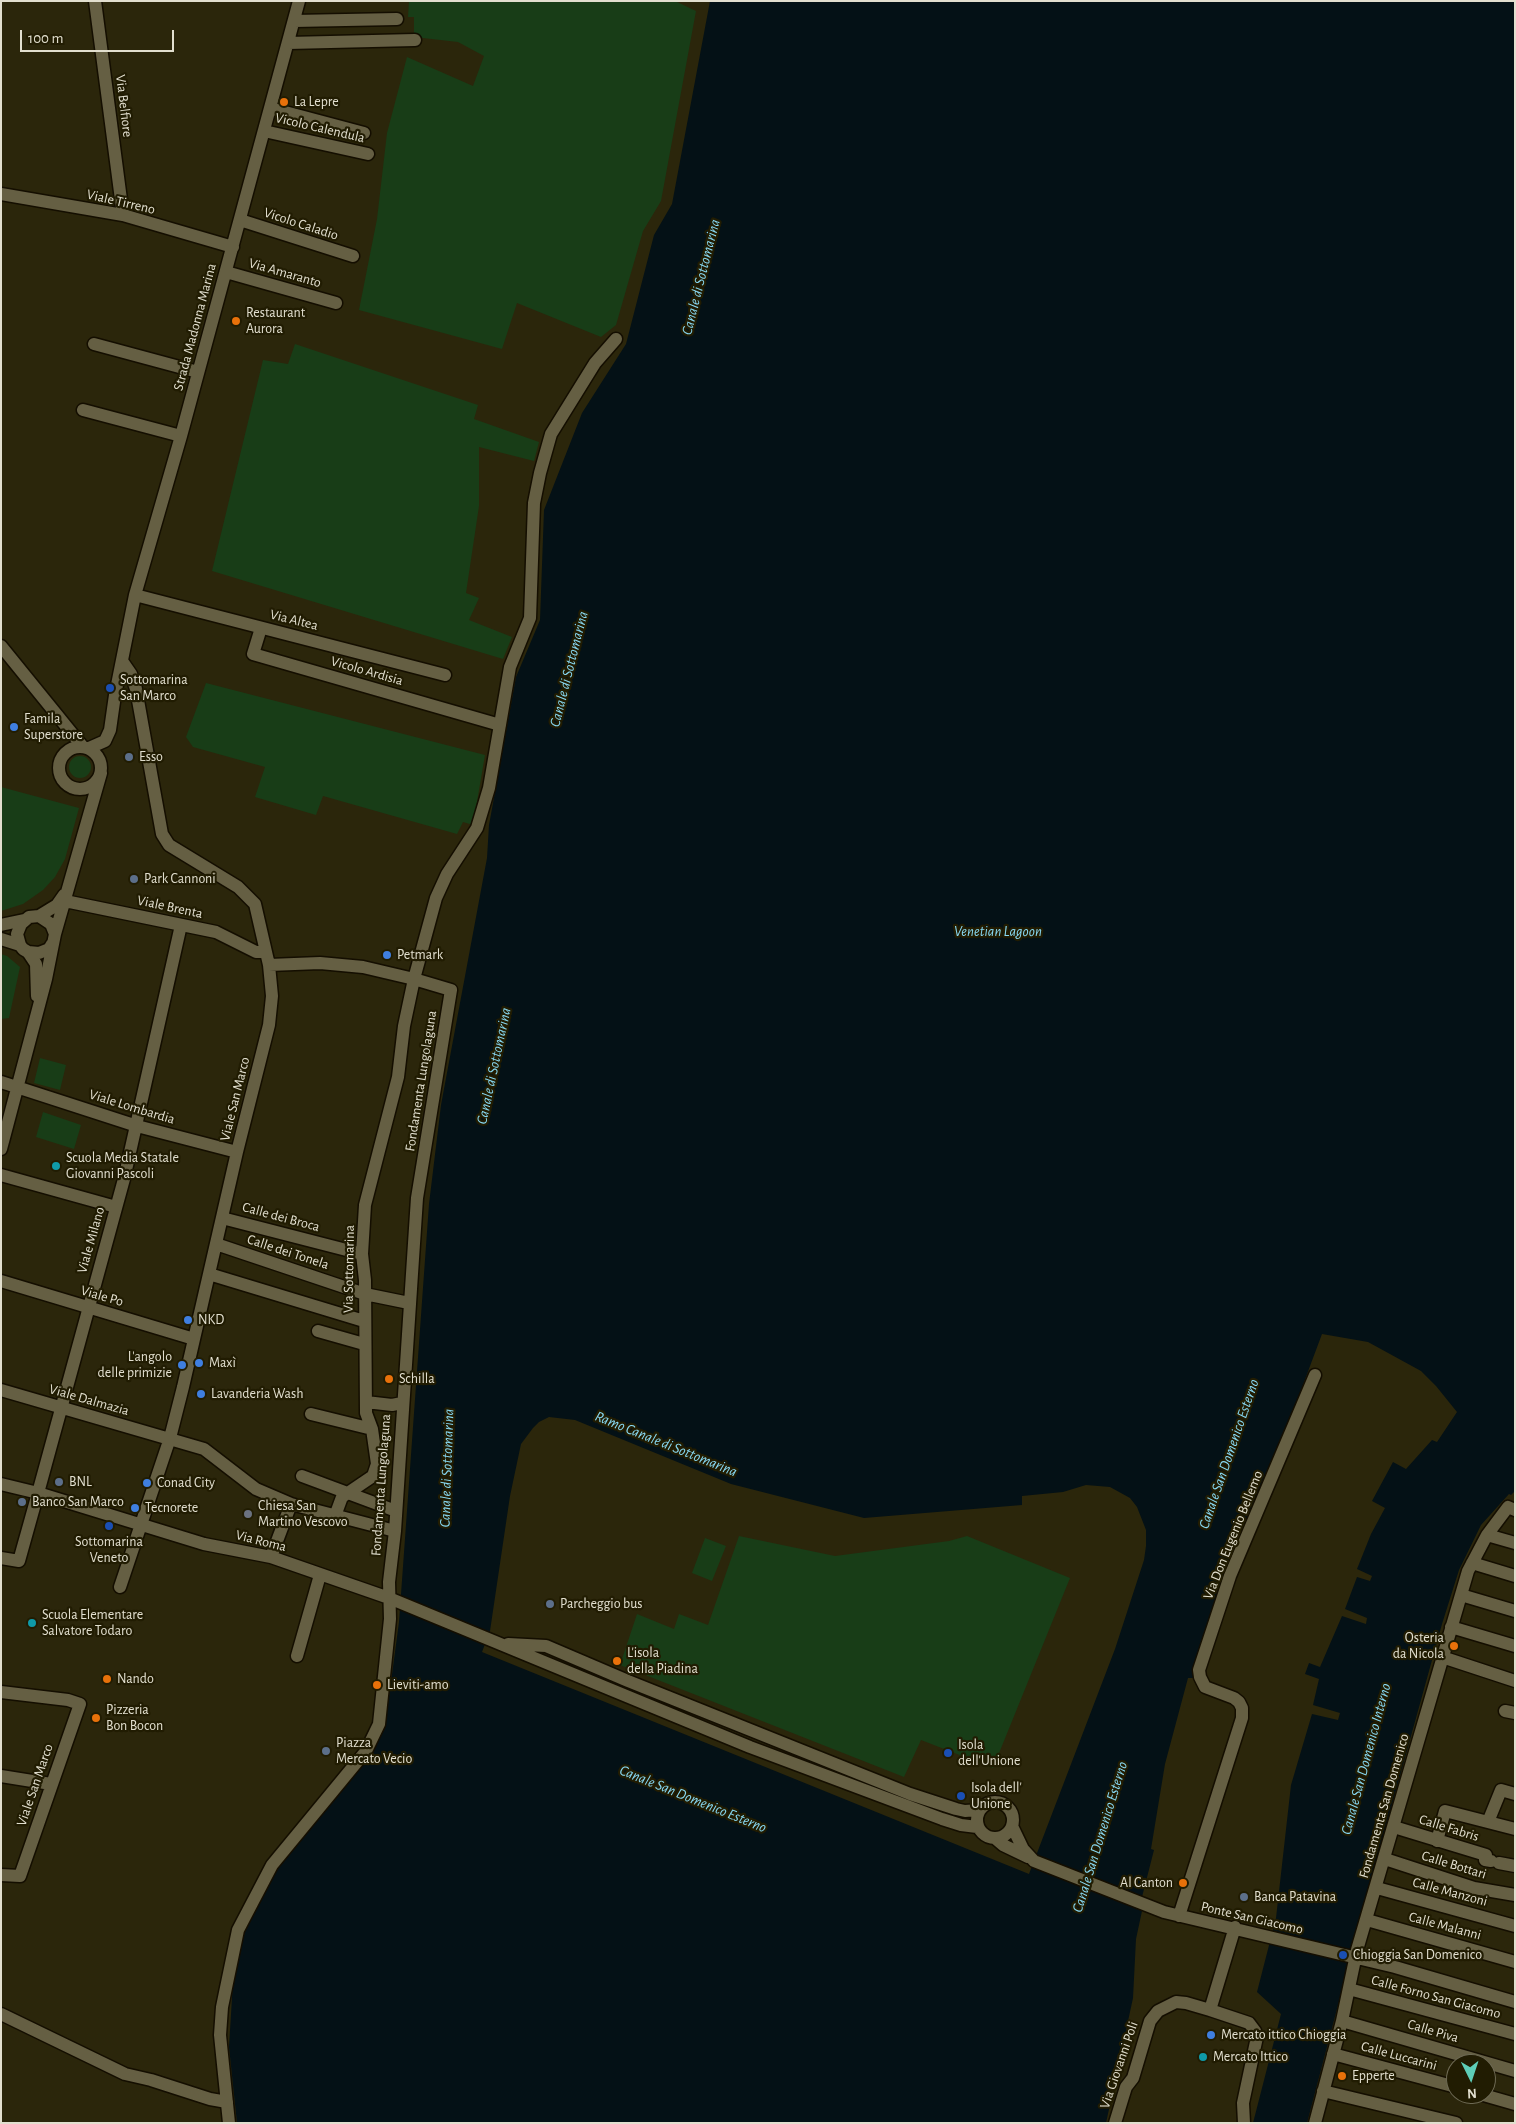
<!DOCTYPE html>
<html>
<head>
<meta charset="utf-8">
<style>
  body { margin:0 }
  #map { position:relative; width:1516px; height:2124px; overflow:hidden; background:#2b260b; font-family:"Alegreya Sans",sans-serif }
  canvas { display:block }
  .frame { position:absolute; inset:0; border:2px solid #e2dfcf; pointer-events:none }
  .north { position:absolute; left:1446px; top:2054px; width:50px; height:50px; box-sizing:border-box; background:#211c02; border:1px solid #6e6a54; border-radius:50%; rotate:176deg; font-size:14px; font-weight:700; line-height:20px; text-align:center; color:#e2dfcf }
  .north::after { content:''; display:block; margin:auto; width:18px; height:22px; background:#5eceb8; clip-path:polygon(50% 0,100% 100%,50% 72%,0 100%) }
  .scale { position:absolute; left:20px; top:30px; width:154px; height:22px; box-sizing:border-box; border:2px solid #e2dfcf; border-top:0; padding-left:6px; font-size:15px; line-height:18px; white-space:nowrap; color:#e2dfcf; -webkit-text-stroke:4px #211c02; paint-order:stroke }
</style>
</head>
<body>
<div id="map">
<canvas width="1516" height="2124"></canvas>
<div class="frame"></div>
<div class="north">N</div>
<div class="scale">100 m</div>
</div>
<script>
const ctx = document.querySelector('canvas').getContext('2d');
ctx.lineJoin = 'round';
function paint(path, color) {
  ctx.fillStyle = color;
  ctx.fill(path, 'evenodd');
}
function poly(rows) {
  const path = new Path2D();
  for (const r of rows) {
    if (r.length === 3) {
      path.moveTo(r[0] + r[2], r[1]);
      path.arc(r[0], r[1], r[2], 0, 2 * Math.PI);
      continue;
    }
    path.moveTo(r[0], r[1]);
    for (let i = 2; i < r.length; i += 2) path.lineTo(r[i], r[i + 1]);
  }
  return path;
}
function strokePath(path, color, width, dash) {
  ctx.strokeStyle = color;
  ctx.lineWidth = width;
  ctx.lineCap = dash ? 'butt' : 'round';
  ctx.setLineDash(dash || []);
  ctx.stroke(path);
}
function write(font, color, halo, rows, align = 'center') {
  ctx.font = font + ' "Alegreya Sans",sans-serif';
  ctx.lineWidth = 4.5;
  ctx.setLineDash([]);
  ctx.textBaseline = 'middle';
  ctx.strokeStyle = halo;
  ctx.fillStyle = color;
  for (const [text, x, y, turn = 0] of rows) {
    ctx.save();
    ctx.translate(x, y);
    ctx.rotate((+turn || 0) * Math.PI / 180);
    ctx.textAlign = isNaN(turn) ? turn : align;
    if (halo) ctx.strokeText(text, 0, 0);
    ctx.fillText(text, 0, 0);
    ctx.restore();
  }
}
const green = poly([
  [409,1,675,1,696,11,661,201,643,231,616,325,601,337,517,303,502,349,359,310,377,219,387,133,407,57,473,86,484,56,458,42,414,37,414,17,408,17],
  [295,344,478,405,474,419,539,442,534,461,479,447,479,506,466,593,479,598,469,620,512,637,503,659,212,571,263,360,288,364],
  [206,683,485,755,473,825,463,822,457,834,323,796,316,815,255,797,265,767,193,747,186,737],
  [80,767,11],
  [1,787,79,808,65,859,55,877,43,890,23,904,1,911],
  [1,954,7,956,20,967,9,1018,1,1019],
  [40,1058,66,1065,60,1090,34,1083],
  [43,1112,81,1125,74,1149,36,1137],
  [739,1536,835,1556,949,1541,967,1536,1070,1578,993,1768,921,1740,904,1777,620,1665,637,1614,674,1629,679,1614,708,1625],
  [705,1538,726,1546,712,1581,692,1573]
]);
const water = poly([
  [710,1,1515,1,1515,1491,1511,1495,1509,1494,1481,1525,1459,1570,1442,1624,1364,1906,1307,2123,1253,2123,1281,2014,1257,1992,1276,1918,1291,1785,1312,1714,1338,1720,1340,1713,1313,1705,1319,1679,1305,1674,1309,1663,1320,1667,1342,1616,1366,1624,1367,1618,1345,1609,1357,1577,1370,1581,1372,1576,1357,1569,1371,1534,1385,1508,1372,1501,1393,1462,1406,1469,1432,1440,1437,1442,1457,1412,1436,1386,1421,1371,1368,1342,1322,1334,1264,1489,1260,1487,1226,1571,1216,1599,1193,1678,1188,1678,1165,1764,1151,1849,1154,1850,1142,1897,1142,1911,1136,1939,1133,1998,1106,2123,237,2123,229,2047,234,1965,252,1911,284,1855,372,1754,385,1727,399,1622,429,1204,441,1105,487,858,489,825,516,677,540,620,544,510,582,413,626,344,654,235,672,204],
  [549,1417,575,1420,731,1484,864,1518,1022,1505,1022,1496,1063,1492,1086,1485,1110,1487,1130,1498,1137,1507,1146,1530,1146,1546,1144,1560,1115,1649,1029,1874,482,1652,490,1631,510,1496,521,1444,533,1428,539,1422]
]);
const minor = poly([
  [95,1,123,215],
  [294,21,397,19],
  [288,43,415,40],
  [270,108,364,133],
  [264,131,368,154],
  [1,194,123,215,233,247],
  [240,220,353,256],
  [226,272,336,303],
  [94,344,198,372],
  [83,410,181,436],
  [135,595,445,675],
  [261,628,253,654,500,725],
  [1,646,83,747],
  [80,768,21],
  [89,748,105,741,110,730,115,695,135,595,181,436,299,1],
  [65,901,216,932,256,952,266,952],
  [39,916,57,905,64,895],
  [1,925,24,920],
  [55,934,101,773],
  [1,939,20,945],
  [28,952,36,964,37,996],
  [1,1082,137,1126,237,1152],
  [1,1149,46,979,55,934,51,924,39,916,29,917,21,924,17,934,20,945,23,949,28,952,39,953,49,949,52,944],
  [1,1175,116,1207],
  [222,1218,362,1254],
  [216,1244,365,1294,409,1303],
  [209,1274,364,1321],
  [1,1281,194,1339],
  [318,1331,364,1344],
  [1,1390,204,1449,256,1489,291,1504,271,1557],
  [366,1402,392,1405,402,1403],
  [311,1414,372,1429],
  [302,1476,396,1511],
  [1,1484,38,1493,204,1544,271,1557,389,1598,750,1747,942,1819,961,1825,977,1827],
  [291,1504,395,1531],
  [335,1516,342,1497,373,1476,377,1464,372,1429,366,1413,365,1280,362,1254,365,1205,398,1077,404,1026,414,979,436,898,447,874,477,828,489,788,510,667,530,618,534,503,540,473,551,434,595,363,616,339],
  [1487,1535,1515,1543],
  [1,1558,19,1561,38,1493,124,1179,181,925],
  [1472,1563,1515,1576],
  [120,1587,170,1438,183,1387,237,1152,269,1025,272,996,269,965,255,904,238,887,169,845,162,834,136,689,131,674,122,661],
  [1461,1595,1515,1611],
  [1451,1627,1515,1646],
  [508,1644,546,1646,628,1681,910,1794,956,1809,965,1811,979,1810],
  [297,1656,320,1575],
  [1442,1657,1515,1681],
  [1,1692,68,1700,80,1704,20,1876,1,1875],
  [1505,1711,1515,1713],
  [1,1776,51,1784],
  [995,1820,18],
  [1488,1822,1501,1790,1515,1794],
  [1012,1826,1023,1849,1034,1861,1164,1912,1395,1967,1515,2002],
  [1394,1827,1486,1855,1485,1860,1491,1861],
  [996,1839,1003,1845,1028,1857],
  [1437,1841,1445,1811,1515,1829],
  [1385,1859,1474,1888,1515,1895],
  [1499,1863,1515,1866],
  [1377,1888,1515,1926],
  [1179,1916,1242,1718,1242,1708,1239,1702,1234,1698,1205,1687,1200,1677,1199,1670,1230,1576,1315,1375],
  [1367,1920,1515,1962],
  [1349,1989,1515,2034],
  [1210,2010,1249,2023,1255,2031,1257,2037,1243,2103,1244,2123],
  [1,2014,125,2074,151,2080,210,2099,227,2102],
  [1342,2021,1515,2071],
  [1333,2054,1456,2087],
  [1323,2091,1456,2123],
  [1480,2094,1515,2104],
  [229,2123,220,2035,222,2007,238,1930,272,1865,366,1751,379,1724,390,1619,389,1582,395,1531,417,1198,451,990,414,979,363,967,320,963,269,965],
  [1115,2123,1126,2087,1133,2078,1150,2021,1158,2011,1176,2002,1186,2003,1210,2010,1235,1927],
  [1315,2123,1342,2021,1357,1950,1468,1571,1487,1535,1508,1507,1515,1510]
]);
const markers = [
  [284,102,5,"#e8710a"],
  [236,321,5,"#e8710a"],
  [110,688,5,"#1a4fb4"],
  [14,727,5,"#3f7fe0"],
  [129,757,5,"#5c6f8a"],
  [134,879,5,"#5c6f8a"],
  [387,955,5,"#3f7fe0"],
  [56,1166,5,"#0f9aa8"],
  [188,1320,5,"#3f7fe0"],
  [199,1363,5,"#3f7fe0"],
  [182,1365,5,"#3f7fe0"],
  [389,1379,5,"#e8710a"],
  [201,1394,5,"#3f7fe0"],
  [59,1482,5,"#5c6f8a"],
  [147,1483,5,"#3f7fe0"],
  [22,1502,5,"#5c6f8a"],
  [135,1508,5,"#3f7fe0"],
  [248,1514,5,"#6b7280"],
  [109,1526,5,"#1a4fb4"],
  [550,1604,5,"#5c6f8a"],
  [32,1623,5,"#0f9aa8"],
  [1454,1646,5,"#e8710a"],
  [617,1661,5,"#e8710a"],
  [107,1679,5,"#e8710a"],
  [377,1685,5,"#e8710a"],
  [96,1718,5,"#e8710a"],
  [326,1751,5,"#5c6f8a"],
  [948,1753,5,"#1a4fb4"],
  [961,1796,5,"#1a4fb4"],
  [1183,1883,5,"#e8710a"],
  [1244,1897,5,"#5c6f8a"],
  [1343,1955,5,"#1a4fb4"],
  [1211,2035,5,"#3f7fe0"],
  [1203,2057,5,"#0f9aa8"],
  [1342,2076,5,"#e8710a"]
];
const poiNames = [
  ["La Lepre",294,102],
  ["Restaurant",246,313],
  ["Aurora",246,329],
  ["Sottomarina",120,680],
  ["San Marco",120,696],
  ["Famila",24,719],
  ["Superstore",24,735],
  ["Esso",139,757],
  ["Park Cannoni",144,879],
  ["Petmark",397,955],
  ["Scuola Media Statale",66,1158],
  ["Giovanni Pascoli",66,1174],
  ["NKD",198,1320],
  ["L'angolo",172,1357,"right"],
  ["delle primizie",172,1373,"right"],
  ["Maxì",209,1363],
  ["Schilla",399,1379],
  ["Lavanderia Wash",211,1394],
  ["BNL",69,1482],
  ["Conad City",157,1483],
  ["Banco San Marco",32,1502],
  ["Chiesa San",258,1506],
  ["Martino Vescovo",258,1522],
  ["Tecnorete",145,1508],
  ["Sottomarina",109,1542,"center"],
  ["Veneto",109,1558,"center"],
  ["Parcheggio bus",560,1604],
  ["Scuola Elementare",42,1615],
  ["Salvatore Todaro",42,1631],
  ["Osteria",1444,1638,"right"],
  ["da Nicola",1444,1654,"right"],
  ["L'isola",627,1653],
  ["della Piadina",627,1669],
  ["Nando",117,1679],
  ["Lieviti-amo",387,1685],
  ["Pizzeria",106,1710],
  ["Bon Bocon",106,1726],
  ["Piazza",336,1743],
  ["Mercato Vecio",336,1759],
  ["Isola",958,1745],
  ["dell'Unione",958,1761],
  ["Isola dell'",971,1788],
  ["Unione",971,1804],
  ["Al Canton",1173,1883,"right"],
  ["Banca Patavina",1254,1897],
  ["Chioggia San Domenico",1353,1955],
  ["Mercato ittico Chioggia",1221,2035],
  ["Mercato Ittico",1213,2057],
  ["Epperte",1352,2076]
];
const streetNames = [
  ["Via Belfiore",124,106,83],
  ["Vicolo Calendula",320,128,13],
  ["Viale Tirreno",121,202,13],
  ["Vicolo Caladio",301,224,18],
  ["Via Amaranto",285,273,16],
  ["Strada Madonna Marina",195,327,-75],
  ["Via Altea",294,620,14],
  ["Vicolo Ardisia",367,671,16],
  ["Viale Brenta",170,907,12],
  ["Fondamenta Lungolaguna",421,1081,-81],
  ["Viale San Marco",235,1099,-76],
  ["Viale Lombardia",132,1107,17],
  ["Calle dei Broca",281,1217,15],
  ["Viale Milano",91,1240,-74],
  ["Calle dei Tonela",288,1252,18],
  ["Via Sottomarina",349,1269,-89],
  ["Viale Po",102,1296,16],
  ["Viale Dalmazia",89,1400,16],
  ["Fondamenta Lungolaguna",381,1485,-86],
  ["Via Don Eugenio Bellemo",1233,1535,-68],
  ["Via Roma",261,1541,14],
  ["Viale San Marco",35,1785,-71],
  ["Fondamenta San Domenico",1384,1806,-74],
  ["Calle Fabris",1449,1828,17],
  ["Calle Bottari",1454,1865,17],
  ["Calle Manzoni",1450,1892,15],
  ["Ponte San Giacomo",1252,1918,13],
  ["Calle Malanni",1445,1926,15],
  ["Calle Forno San Giacomo",1436,1997,15],
  ["Calle Piva",1433,2031,16],
  ["Calle Luccarini",1399,2056,15],
  ["Via Giovanni Poli",1119,2065,-71]
];
const waterNames = [
  ["Canale di Sottomarina",701,277,-76],
  ["Canale di Sottomarina",569,669,-76],
  ["Venetian Lagoon",998,931],
  ["Canale di Sottomarina",494,1066,-78],
  ["Ramo Canale di Sottomarina",666,1444,22],
  ["Canale San Domenico Esterno",1229,1454,-71],
  ["Canale di Sottomarina",447,1468,-88],
  ["Canale San Domenico Interno",1366,1759,-75],
  ["Canale San Domenico Esterno",693,1799,22],
  ["Canale San Domenico Esterno",1100,1837,-73]
];
paint(green, '#183d17');
paint(water, '#041116');
strokePath(minor, '#140e00', 15);
strokePath(minor, '#655f43', 12);
for (const [x, y, r, color] of markers) {
  const dot = new Path2D();
  dot.arc(x, y, r, 0, 2 * Math.PI);
  ctx.fillStyle = color;
  ctx.fill(dot);
  strokePath(dot, '#211c02', 2);
}
write('14px', '#e2dfcf', '#211c02', poiNames, 'left');
write('14px', '#e2dfcf', '#211c02', streetNames);
write('italic 15px', '#88d9f3', '#211c02', waterNames);
</script>
</body>
</html>
